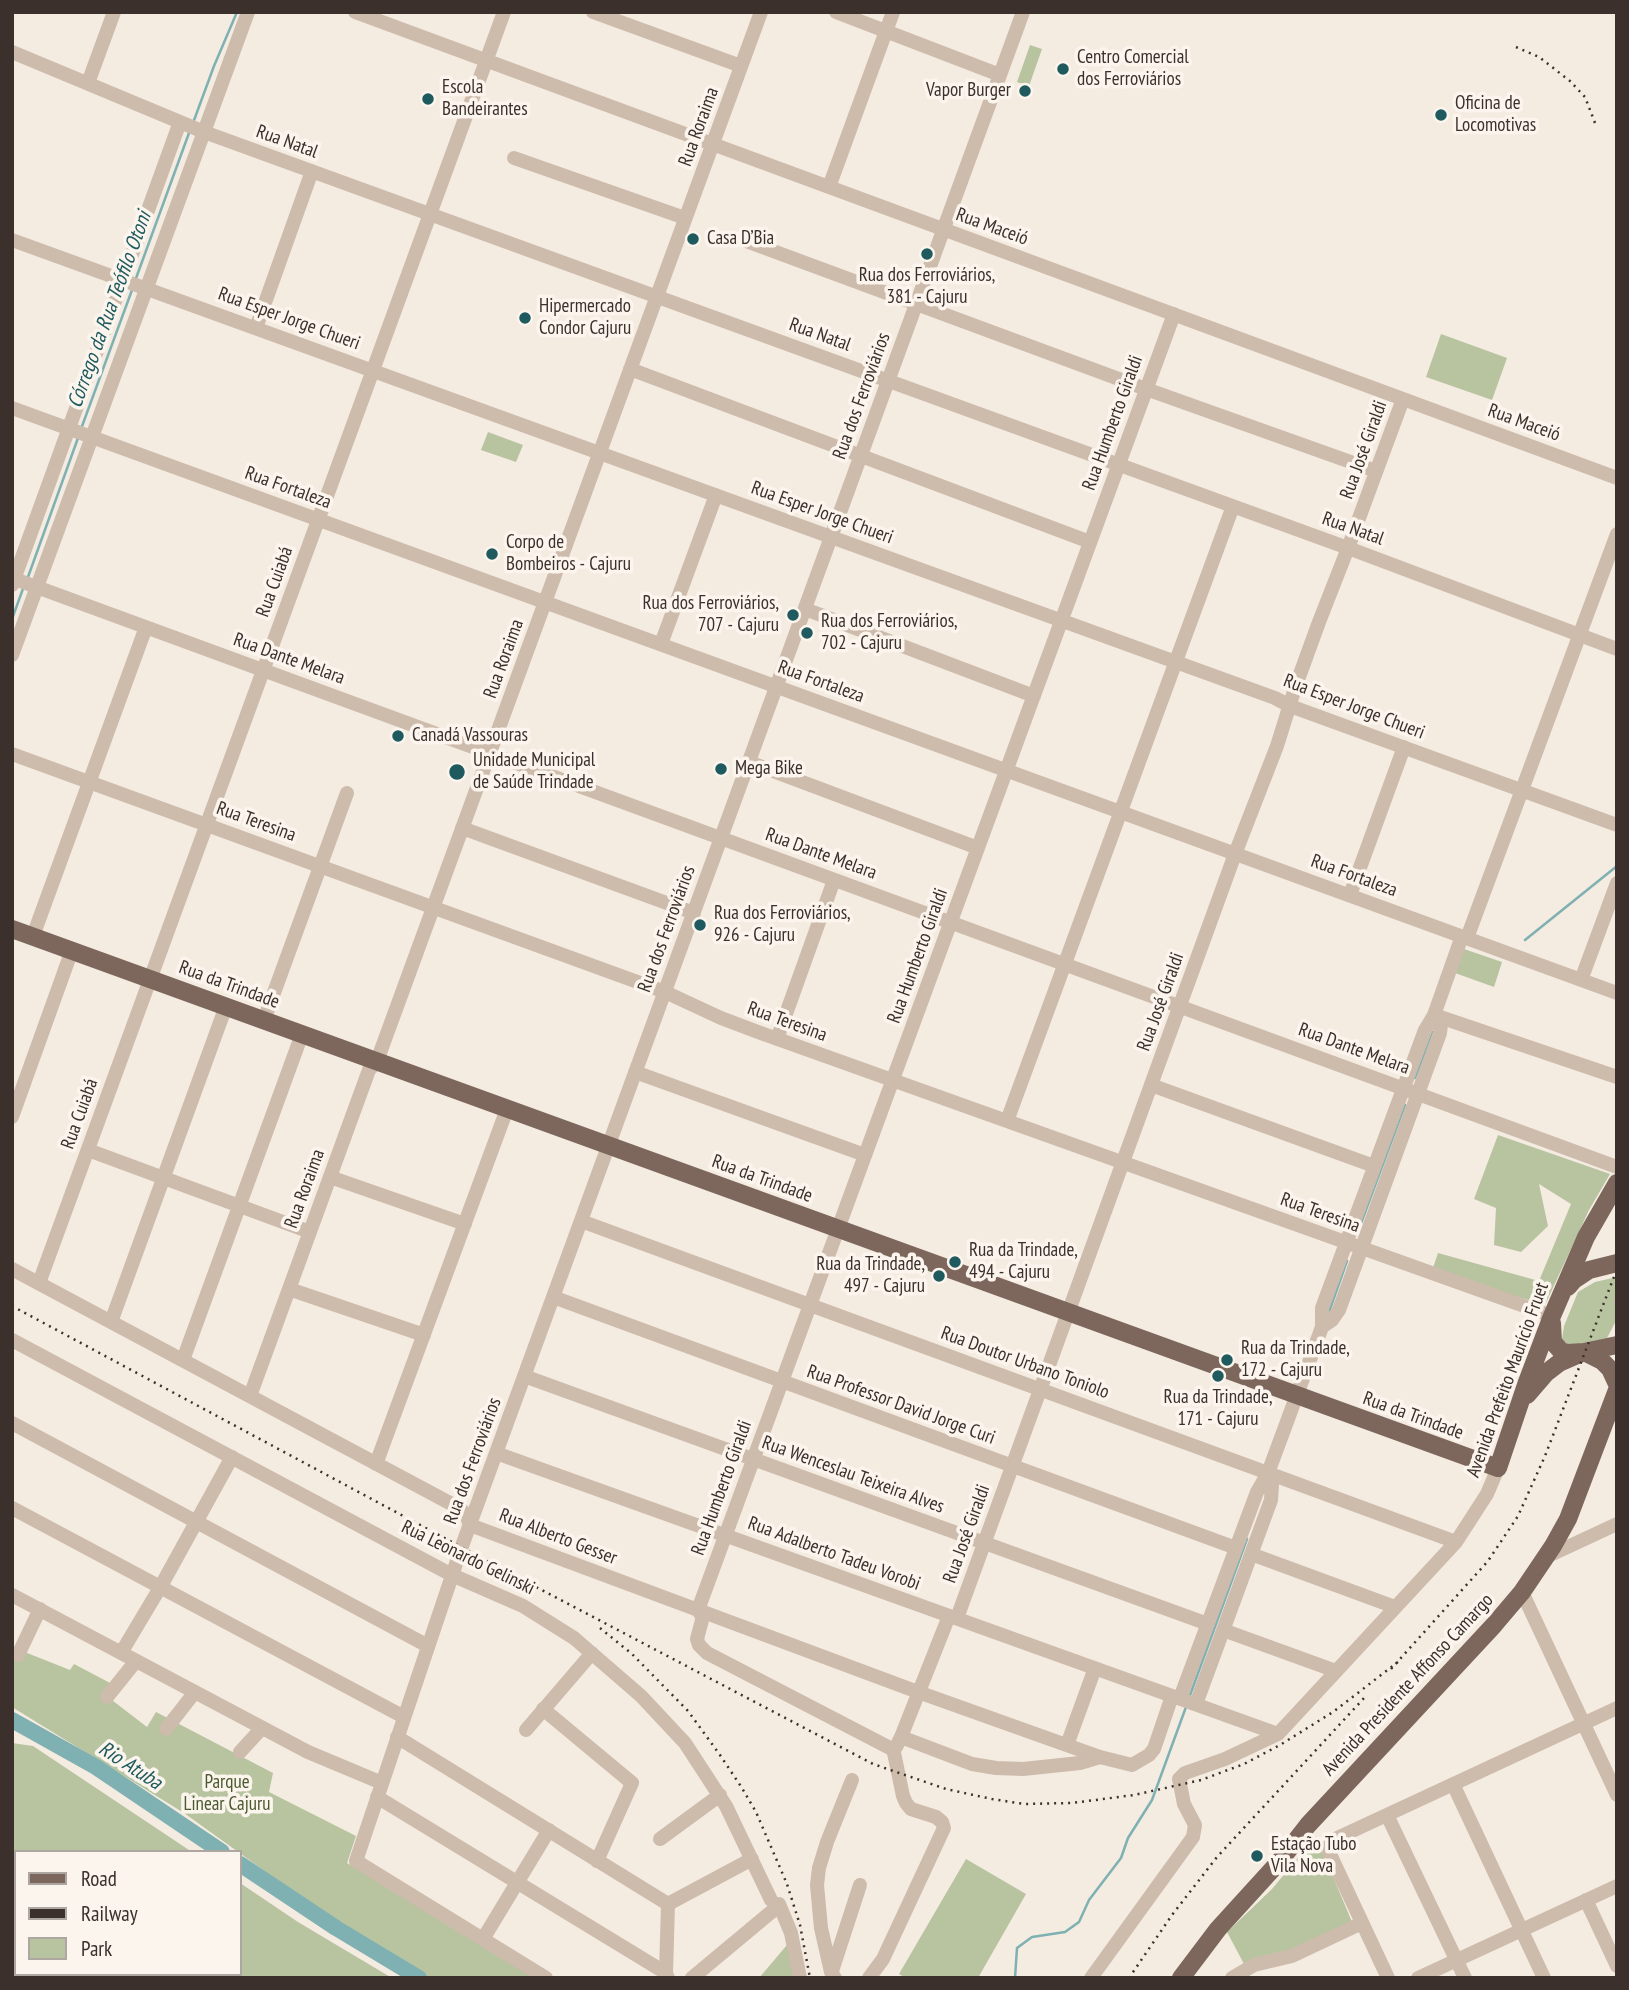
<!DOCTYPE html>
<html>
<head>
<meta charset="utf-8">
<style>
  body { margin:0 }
  #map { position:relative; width:1629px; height:1990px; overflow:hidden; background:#f4ebe1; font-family:"PT Sans Narrow",sans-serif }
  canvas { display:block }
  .frame { position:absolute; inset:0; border:14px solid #3b302b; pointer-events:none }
  .legend { position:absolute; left:14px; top:1850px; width:228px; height:126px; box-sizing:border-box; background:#fbf5ee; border:2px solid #aea6a0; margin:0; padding:9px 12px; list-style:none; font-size:21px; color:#3b302b }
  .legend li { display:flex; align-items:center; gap:14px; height:35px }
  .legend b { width:35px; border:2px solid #aea6a0 }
</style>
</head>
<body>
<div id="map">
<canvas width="1629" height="1990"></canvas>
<div class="frame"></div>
<ul class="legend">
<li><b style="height:9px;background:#7d675c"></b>Road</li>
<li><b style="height:9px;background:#3b302b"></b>Railway</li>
<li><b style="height:19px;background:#b8c4a0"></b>Park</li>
</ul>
</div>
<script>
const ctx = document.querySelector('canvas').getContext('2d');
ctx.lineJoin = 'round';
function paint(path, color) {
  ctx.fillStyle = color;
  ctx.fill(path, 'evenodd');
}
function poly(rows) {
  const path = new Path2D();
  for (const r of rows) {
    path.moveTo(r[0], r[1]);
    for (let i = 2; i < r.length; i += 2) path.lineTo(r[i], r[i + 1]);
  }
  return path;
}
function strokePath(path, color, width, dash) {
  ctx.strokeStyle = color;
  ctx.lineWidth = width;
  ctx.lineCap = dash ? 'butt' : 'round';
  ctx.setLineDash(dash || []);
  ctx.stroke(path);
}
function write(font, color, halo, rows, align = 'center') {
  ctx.font = font + ' "PT Sans Narrow",sans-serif';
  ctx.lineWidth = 7;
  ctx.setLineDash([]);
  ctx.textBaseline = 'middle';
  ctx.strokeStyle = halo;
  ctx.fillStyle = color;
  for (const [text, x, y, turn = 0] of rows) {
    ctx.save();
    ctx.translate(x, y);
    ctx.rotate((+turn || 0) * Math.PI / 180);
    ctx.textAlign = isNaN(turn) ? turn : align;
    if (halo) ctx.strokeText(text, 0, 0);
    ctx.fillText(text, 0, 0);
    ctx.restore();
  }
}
const green = poly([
  [1030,45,1042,49,1029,86,1017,82],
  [1441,334,1507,358,1492,400,1426,377],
  [488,432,523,445,516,462,481,450],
  [1464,949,1502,962,1494,987,1455,973],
  [1498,1135,1610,1174,1589,1210,1545,1305,1432,1271,1438,1253,1539,1281,1571,1204,1539,1184,1548,1226,1521,1252,1494,1245,1496,1208,1474,1199],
  [1617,1277,1617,1319,1607,1338,1574,1347,1568,1345,1562,1339,1564,1326,1578,1292,1595,1282],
  [12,1647,70,1670,74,1664,112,1684,104,1694,147,1727,156,1712,273,1773,269,1792,356,1836,347,1863,535,1978,427,1978,330,1918,184,1813,12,1707],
  [12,1743,33,1746,192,1852,16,1852,16,1974,240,1974,240,1883,298,1922,392,1978,12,1978],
  [1316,1836,1352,1922,1287,1951,1267,1955,1244,1964,1227,1932,1272,1889],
  [966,1859,1026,1894,978,1978,906,1978,899,1974],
  [787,1945,794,1978,759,1978]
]);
const stream = poly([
  [193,123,214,66,237,12],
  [135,281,189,133],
  [81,429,132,290],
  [28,577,78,438],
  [12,619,24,586],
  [1525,940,1617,866],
  [1415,1078,1433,1032],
  [1357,1234,1405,1105],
  [1329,1312,1347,1261],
  [1189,1698,1247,1539],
  [1015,1978,1017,1948,1032,1937,1065,1932,1079,1922,1089,1900,1121,1858,1128,1838,1152,1800,1186,1707]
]);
const river = poly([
  [12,1720,96,1767,222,1852],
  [240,1864,336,1928,419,1978]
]);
const minor = poly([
  [355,12,1617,478],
  [593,12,741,66],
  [836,12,1000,75],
  [12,52,204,132,1348,548,1617,649],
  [88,83,114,12],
  [514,158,685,218],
  [829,187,893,12],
  [12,240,1275,698,1290,706,1617,825],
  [746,241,1146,389,1376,471],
  [256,328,312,171],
  [630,369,1090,542],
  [12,408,1617,993],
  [12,578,1617,1167],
  [12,585,180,122],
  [805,609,1034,696],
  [661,644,716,495],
  [12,655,248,12],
  [12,754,665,992,721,1018,758,1032,1552,1316],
  [749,762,978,848],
  [462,828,694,913],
  [1350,895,1404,747],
  [33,936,146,627],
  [1467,938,1617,534],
  [1581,980,1617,883],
  [1434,1015,1617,1077],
  [264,1020,347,793],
  [777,1039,834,880],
  [635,1072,865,1155],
  [1151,1085,1374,1166],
  [12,1117,72,950],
  [1007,1121,1233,506],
  [88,1150,310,1232],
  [330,1177,465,1224],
  [581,1221,1456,1542],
  [12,1269,461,1509,466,1515,470,1525,918,1692,1100,1757,1132,1765,1149,1755,1154,1749,1172,1696],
  [39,1283,504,12],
  [289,1289,424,1335],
  [553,1297,1236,1548],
  [111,1322,226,1006],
  [1322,1327,1332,1320,1339,1310,1440,1033,1441,1025,1434,1015],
  [12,1340,452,1575,523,1606,574,1638,641,1696,685,1743,726,1806,771,1900],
  [183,1360,302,1034],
  [524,1376,1208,1624],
  [250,1396,369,1070,377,1061,761,12],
  [12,1423,428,1646],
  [496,1453,1278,1734],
  [376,1464,507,1109],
  [12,1508,404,1717],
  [1251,1554,1395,1607],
  [1546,1557,1617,1524],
  [1522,1592,1617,1795],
  [12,1595,308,1752,382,1783],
  [957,1618,1235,854,1277,746,1295,688,1319,622,1348,548,1403,399],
  [1223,1630,1336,1671],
  [121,1653,161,1586,232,1457],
  [18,1655,40,1609],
  [107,1697,136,1661],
  [1180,1698,1257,1492,1268,1473,1322,1327,1322,1308,1425,1030,1434,1015,1462,936],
  [1196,1704,1271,1500,1272,1484,1268,1473],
  [543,1709,632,1783,597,1861],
  [166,1729,195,1692],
  [526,1730,592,1653],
  [397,1737,668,1904],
  [901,1737,949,1616],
  [1067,1745,1095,1668],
  [240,1752,262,1728],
  [1100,1757,1080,1763,1023,1769,996,1768,972,1764,901,1737,896,1747,890,1748,707,1653,699,1645,697,1639,702,1620,702,1616,698,1610,1174,314],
  [1453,1784,1544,1978],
  [377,1797,666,1973],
  [1387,1815,1465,1978],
  [660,1839,720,1795],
  [1586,1900,1617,1966],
  [779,1904,791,1933,800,1978],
  [483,1939,549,1830],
  [832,1971,860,1885],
  [546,1978,356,1861,462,1546,1023,12],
  [668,1978,666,1973,668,1904,752,1859],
  [692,1978,776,1908],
  [835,1978,831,1972,821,1928,817,1885,819,1868,827,1842,852,1780],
  [869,1978,883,1959,944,1828,942,1822,936,1817,911,1809,906,1803,903,1796,893,1748],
  [1091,1978,1193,1837,1195,1825,1184,1804,1179,1779,1185,1773,1225,1759,1278,1734,1456,1542,1487,1494,1498,1468],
  [1232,1978,1254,1965,1292,1956,1362,1923],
  [1388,1978,1329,1852,1330,1844,1335,1839,1617,1708],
  [1418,1978,1617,1886]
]);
const major = poly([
  [12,929,1498,1468,1527,1382,1552,1316,1586,1237,1617,1183],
  [1568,1287,1574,1280,1589,1270,1617,1263],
  [1552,1323,1553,1342,1561,1351,1567,1353,1584,1352,1617,1345],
  [1584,1352,1602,1361,1610,1369,1617,1384],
  [1527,1395,1546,1373,1559,1363,1584,1352],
  [1181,1978,1218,1929,1279,1862,1308,1825,1494,1625,1522,1592,1553,1546,1568,1519,1617,1390]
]);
const rail = poly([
  [1516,47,1539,57,1570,81,1585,97,1595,123],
  [12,1306,517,1577,873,1764,946,1789,992,1799,1024,1804,1072,1803,1134,1795,1201,1780,1244,1764,1280,1745,1333,1712,1398,1662],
  [600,1628,632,1654,688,1711,720,1755,742,1788,756,1812,787,1884,800,1925,810,1978],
  [1391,1669,1488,1561,1518,1516,1545,1456,1617,1269],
  [1129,1978,1172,1915,1217,1857,1365,1697]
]);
const markers = [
  [1063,69,7,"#1f5a5e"],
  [1025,91,7,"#1f5a5e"],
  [428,99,7,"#1f5a5e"],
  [1441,115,7,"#1f5a5e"],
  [693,239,7,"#1f5a5e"],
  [927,254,7,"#1f5a5e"],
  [525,318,7,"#1f5a5e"],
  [492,554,7,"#1f5a5e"],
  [793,615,7,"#1f5a5e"],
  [807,633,7,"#1f5a5e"],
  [398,736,7,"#1f5a5e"],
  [721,769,7,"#1f5a5e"],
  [457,772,9,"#1f5a5e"],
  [700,925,7,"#1f5a5e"],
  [955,1262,7,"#1f5a5e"],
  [939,1276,7,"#1f5a5e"],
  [1227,1360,7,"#1f5a5e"],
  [1218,1376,7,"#1f5a5e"],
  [1257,1856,7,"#1f5a5e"]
];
const poiNames = [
  ["Centro Comercial",1077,58],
  ["dos Ferroviários",1077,80],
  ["Escola",442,88],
  ["Bandeirantes",442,110],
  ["Vapor Burger",1011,91,"right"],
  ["Oficina de",1455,104],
  ["Locomotivas",1455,126],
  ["Casa D’Bia",707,239],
  ["Rua dos Ferroviários,",927,276,"center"],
  ["381 - Cajuru",927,298,"center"],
  ["Hipermercado",539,307],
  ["Condor Cajuru",539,329],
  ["Corpo de",506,543],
  ["Bombeiros - Cajuru",506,565],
  ["Rua dos Ferroviários,",779,604,"right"],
  ["707 - Cajuru",779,626,"right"],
  ["Rua dos Ferroviários,",821,622],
  ["702 - Cajuru",821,644],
  ["Canadá Vassouras",412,736],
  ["Unidade Municipal",473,761],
  ["de Saúde Trindade",473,783],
  ["Mega Bike",735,769],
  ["Rua dos Ferroviários,",714,914],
  ["926 - Cajuru",714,936],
  ["Rua da Trindade,",969,1251],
  ["494 - Cajuru",969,1273],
  ["Rua da Trindade,",925,1265,"right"],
  ["497 - Cajuru",925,1287,"right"],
  ["Rua da Trindade,",1241,1349],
  ["172 - Cajuru",1241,1371],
  ["Rua da Trindade,",1218,1398,"center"],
  ["171 - Cajuru",1218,1420,"center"],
  ["Estação Tubo",1271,1845],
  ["Vila Nova",1271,1867]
];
const streetNames = [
  ["Rua Roraima",699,127,-70],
  ["Rua Natal",287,142,20],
  ["Rua Maceió",992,227,20],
  ["Rua Esper Jorge Chueri",289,319,20],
  ["Rua Natal",820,335,20],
  ["Rua dos Ferroviários",862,396,-70],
  ["Rua Humberto Giraldi",1113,423,-70],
  ["Rua Maceió",1524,423,20],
  ["Rua José Giraldi",1364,450,-70],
  ["Rua Fortaleza",288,488,20],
  ["Rua Esper Jorge Chueri",822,513,20],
  ["Rua Natal",1353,529,20],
  ["Rua Cuiabá",275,582,-70],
  ["Rua Dante Melara",289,659,20],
  ["Rua Roraima",504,659,-70],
  ["Rua Fortaleza",821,682,20],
  ["Rua Esper Jorge Chueri",1354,707,21],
  ["Rua Teresina",256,822,20],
  ["Rua Dante Melara",821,854,20],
  ["Rua Fortaleza",1354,876,20],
  ["Rua dos Ferroviários",667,929,-70],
  ["Rua Humberto Giraldi",918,956,-70],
  ["Rua da Trindade",229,985,20],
  ["Rua José Giraldi",1161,1002,-70],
  ["Rua Teresina",787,1022,20],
  ["Rua Dante Melara",1354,1049,20],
  ["Rua Cuiabá",80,1114,-70],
  ["Rua da Trindade",762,1179,20],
  ["Rua Roraima",305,1189,-70],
  ["Rua Teresina",1320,1213,20],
  ["Rua Doutor Urbano Toniolo",1025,1363,20],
  ["Avenida Prefeito Maurício Fruet",1508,1380,-70],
  ["Rua Professor David Jorge Curi",901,1405,20],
  ["Rua da Trindade",1413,1416,20],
  ["Rua dos Ferroviários",473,1461,-70],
  ["Rua Wenceslau Teixeira Alves",853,1475,20],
  ["Rua Humberto Giraldi",722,1488,-70],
  ["Rua José Giraldi",967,1534,-70],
  ["Rua Alberto Gesser",558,1537,21],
  ["Rua Adalberto Tadeu Vorobi",834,1554,20],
  ["Rua Leonardo Gelinski",468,1558,26],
  ["Avenida Presidente Affonso Camargo",1408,1685,-47]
];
const parkNames = [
  ["Parque",227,1783],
  ["Linear Cajuru",227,1805]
];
const waterNames = [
  ["Córrego da Rua Teófilo Otoni",110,310,-70],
  ["Rio Atuba",130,1766,33]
];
paint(green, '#b8c4a0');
strokePath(stream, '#7fb0b2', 2.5);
strokePath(river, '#7fb0b2', 16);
strokePath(minor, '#cdbbac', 14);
strokePath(major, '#7d675c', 18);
strokePath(rail, '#3b302b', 2.5, [2, 5]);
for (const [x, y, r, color] of markers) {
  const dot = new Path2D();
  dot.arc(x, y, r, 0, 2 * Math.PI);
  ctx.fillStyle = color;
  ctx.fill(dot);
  strokePath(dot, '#fbf5ee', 2.5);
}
write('19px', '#3b302b', '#fbf5ee', poiNames, 'left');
write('19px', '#3b302b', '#fbf5ee', streetNames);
write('19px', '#4a5a2e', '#fbf5ee', parkNames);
write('italic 21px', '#1f5a5e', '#fbf5ee', waterNames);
</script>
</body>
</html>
